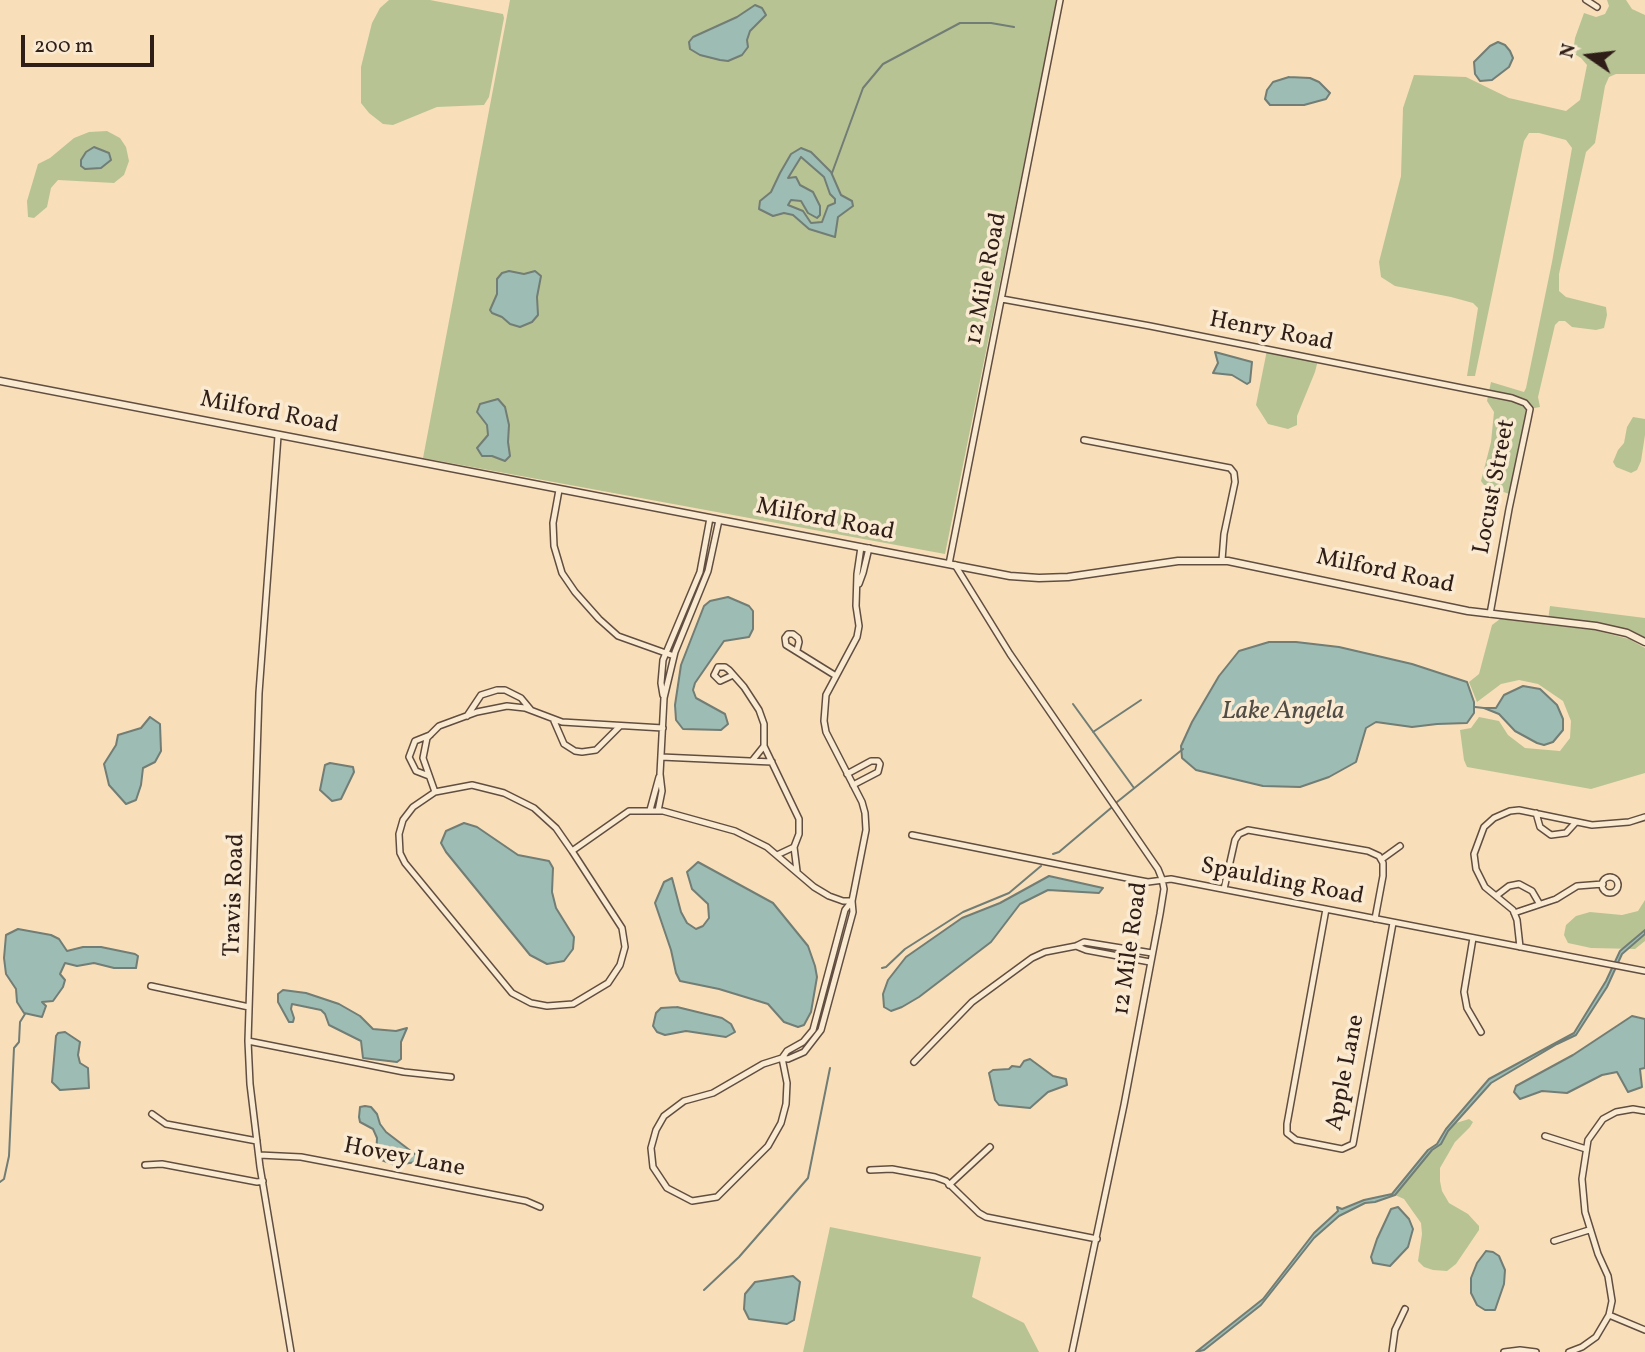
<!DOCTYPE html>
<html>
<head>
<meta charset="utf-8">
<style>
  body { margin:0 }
  #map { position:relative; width:1645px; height:1352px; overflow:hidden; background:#f8dfba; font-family:Vollkorn,serif }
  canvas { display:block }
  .north { position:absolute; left:1554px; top:21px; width:70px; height:70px; -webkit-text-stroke:5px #faead2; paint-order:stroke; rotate:284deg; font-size:19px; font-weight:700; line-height:28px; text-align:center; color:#2f1e17 }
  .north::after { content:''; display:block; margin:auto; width:24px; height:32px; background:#2f1e17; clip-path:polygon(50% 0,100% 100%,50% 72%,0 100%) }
  .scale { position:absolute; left:21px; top:35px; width:133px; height:32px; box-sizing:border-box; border:4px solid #2f1e17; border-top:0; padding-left:9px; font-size:21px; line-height:24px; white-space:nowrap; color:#2f1e17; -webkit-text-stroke:5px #faead2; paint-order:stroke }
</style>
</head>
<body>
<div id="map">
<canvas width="1645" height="1352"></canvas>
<div class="north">N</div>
<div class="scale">200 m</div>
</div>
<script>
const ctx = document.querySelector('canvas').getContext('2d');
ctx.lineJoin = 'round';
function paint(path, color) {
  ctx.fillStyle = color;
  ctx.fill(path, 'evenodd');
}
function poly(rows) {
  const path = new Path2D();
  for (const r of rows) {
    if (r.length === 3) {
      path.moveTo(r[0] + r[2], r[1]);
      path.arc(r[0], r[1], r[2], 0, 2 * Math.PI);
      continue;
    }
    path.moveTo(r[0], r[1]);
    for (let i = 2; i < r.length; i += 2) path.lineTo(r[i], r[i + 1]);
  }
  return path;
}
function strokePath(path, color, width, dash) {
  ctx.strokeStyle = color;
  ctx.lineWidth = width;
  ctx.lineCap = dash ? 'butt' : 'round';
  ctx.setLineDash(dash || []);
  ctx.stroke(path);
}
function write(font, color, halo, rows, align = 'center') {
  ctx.font = font + ' Vollkorn,serif';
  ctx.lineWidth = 7;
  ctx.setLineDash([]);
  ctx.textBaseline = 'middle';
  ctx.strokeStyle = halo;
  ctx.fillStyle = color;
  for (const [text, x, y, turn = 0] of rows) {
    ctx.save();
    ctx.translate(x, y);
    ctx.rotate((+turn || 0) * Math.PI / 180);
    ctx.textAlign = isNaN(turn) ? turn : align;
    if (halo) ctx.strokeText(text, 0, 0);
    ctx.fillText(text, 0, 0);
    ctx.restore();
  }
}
const green = poly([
  [389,0,430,0,503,14,504,18,489,97,484,105,437,107,393,125,383,124,369,113,361,103,361,67,372,23,380,8],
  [510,0,1057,0,945,554,423,458],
  [1607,0,1626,0,1632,9,1645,15,1645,74,1616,74,1609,77,1605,86,1595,143,1586,152,1559,274,1559,291,1566,297,1606,307,1607,315,1604,328,1596,330,1572,327,1565,321,1559,321,1555,325,1538,397,1540,407,1530,409,1512,495,1484,485,1481,481,1491,442,1494,412,1487,401,1491,382,1524,392,1526,388,1552,262,1572,148,1566,140,1539,133,1529,133,1524,141,1475,376,1467,376,1478,308,1473,303,1451,297,1395,286,1381,277,1379,262,1401,176,1403,108,1414,75,1466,77,1509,98,1566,111,1580,100,1587,65,1581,58,1573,53,1575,38,1584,13,1596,17,1605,14,1609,6],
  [107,131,120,138,126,147,129,161,124,175,114,183,58,180,51,188,47,207,34,218,28,217,27,201,38,164,50,158,74,138,89,132],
  [1267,350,1318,360,1315,372,1297,416,1297,425,1288,429,1268,424,1256,405],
  [1633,417,1645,419,1645,435,1641,461,1637,470,1631,473,1616,467,1613,462,1618,450,1624,443,1627,427],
  [1550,606,1645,618,1645,643,1627,633,1548,620],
  [1500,619,1594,630,1629,639,1645,648,1645,773,1591,789,1467,767,1464,760,1460,730,1471,728,1479,717,1499,721,1508,735,1525,748,1560,751,1570,738,1571,721,1563,701,1538,684,1519,680,1501,684,1477,702,1469,682,1479,674,1492,625],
  [1645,900,1645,941,1635,949,1591,948,1568,943,1564,935,1566,925,1576,916,1590,912,1622,915,1638,911],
  [1469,1119,1473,1122,1470,1127,1455,1142,1440,1168,1440,1181,1442,1191,1449,1203,1468,1214,1479,1226,1479,1230,1456,1264,1447,1271,1433,1270,1424,1267,1418,1261,1422,1234,1421,1223,1404,1199,1395,1195,1432,1150,1443,1141,1449,1129,1456,1123],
  [830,1227,981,1257,972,1297,1024,1323,1039,1352,803,1352]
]);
const water = poly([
  [755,5,762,8,766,15,750,31,747,40,748,47,742,55,728,61,720,60,700,55,690,49,689,42,693,37,737,17,755,5],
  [1498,42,1505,45,1510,51,1513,58,1509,67,1492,80,1480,81,1475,74,1474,62,1490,46,1498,42],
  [1289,77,1310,78,1319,82,1330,93,1326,99,1304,105,1270,105,1265,99,1267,90,1273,82,1289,77],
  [94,147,109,153,111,160,101,168,85,169,81,166,81,160,86,152,94,147],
  [801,148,811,152,831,172,841,195,852,201,853,206,838,217,835,237,809,229,793,215,784,213,773,216,759,209,760,201,771,192,780,173,791,154,801,148],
  [801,157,824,177,830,194,835,199,835,203,828,206,822,222,811,223,803,211,788,205,791,200,801,201,808,213,817,218,820,215,820,206,813,192,800,185,796,177,788,178,801,157],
  [509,271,524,274,535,271,541,276,537,297,538,315,532,322,520,327,510,324,502,317,492,313,490,310,497,294,497,279,502,273,509,271],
  [1215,352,1252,362,1250,382,1247,384,1232,375,1213,373,1218,363,1215,352],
  [498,399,505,407,509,425,508,442,510,456,505,461,492,456,482,456,477,448,488,435,487,425,477,412,480,404,498,399],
  [728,597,749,606,753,611,753,629,749,637,724,641,695,683,693,690,696,698,725,714,728,724,721,730,683,729,676,720,675,705,681,665,704,606,710,601,728,597],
  [1269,642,1296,642,1339,647,1412,664,1467,682,1474,702,1474,713,1467,723,1437,724,1412,727,1376,722,1366,728,1356,762,1329,777,1300,787,1263,786,1196,770,1182,758,1181,746,1192,722,1219,676,1239,651,1269,642],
  [1523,686,1540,689,1557,705,1563,719,1563,730,1553,742,1544,745,1537,743,1515,731,1499,714,1484,708,1496,708,1504,695,1523,686],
  [150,717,160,724,161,751,155,762,143,768,141,785,136,800,126,804,109,785,104,764,116,745,118,735,141,728,150,717],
  [330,763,353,767,354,772,341,799,332,801,320,790,325,765,330,763],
  [464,823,477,827,518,855,549,861,553,868,552,892,556,908,574,937,573,949,564,961,547,964,530,955,446,852,441,843,446,831,464,823],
  [698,862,773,903,808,946,815,966,817,977,811,1012,804,1025,798,1027,784,1022,768,1004,719,989,680,981,676,973,671,950,655,903,664,882,672,878,681,912,687,923,696,929,703,926,709,918,708,904,692,889,687,872,698,862],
  [1049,876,1103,888,1099,893,1048,890,1020,904,991,942,919,997,902,1007,891,1011,884,1007,883,994,888,980,906,957,962,918,1000,903,1049,876],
  [18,929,51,935,59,939,67,951,83,947,101,947,135,954,138,956,136,968,114,968,94,963,77,966,65,963,60,974,65,980,63,987,53,1001,42,1002,46,1006,42,1017,24,1013,17,1002,16,989,6,974,4,958,6,935,18,929],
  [1645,930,1645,934,1622,954,1607,987,1576,1035,1557,1044,1491,1083,1448,1131,1441,1144,1432,1150,1395,1195,1375,1202,1365,1203,1339,1216,1314,1238,1261,1305,1204,1350,1196,1352,1263,1299,1314,1233,1338,1211,1337,1207,1342,1209,1364,1200,1392,1194,1428,1150,1437,1144,1446,1129,1489,1079,1574,1033,1606,981,1620,951,1645,930],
  [283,990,306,993,339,1004,360,1016,373,1029,396,1031,407,1028,401,1042,401,1059,397,1062,363,1058,361,1041,329,1025,325,1014,321,1010,292,1004,291,1009,294,1018,293,1022,289,1022,278,1002,278,994,283,990],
  [677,1007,722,1018,731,1024,735,1032,726,1037,686,1031,665,1035,657,1032,653,1026,656,1013,661,1008,677,1007],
  [1632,1016,1645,1019,1645,1068,1640,1069,1642,1087,1628,1092,1617,1072,1602,1075,1567,1093,1542,1091,1520,1099,1514,1092,1516,1086,1573,1055,1632,1016],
  [65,1032,80,1042,78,1055,80,1063,88,1068,89,1088,60,1090,52,1082,56,1036,58,1033,65,1032],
  [1030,1059,1053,1076,1066,1079,1067,1085,1048,1092,1030,1108,999,1105,995,1100,989,1073,993,1070,1009,1069,1012,1066,1020,1067,1024,1061,1030,1059],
  [365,1106,371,1107,377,1114,380,1124,386,1132,416,1155,417,1162,395,1165,376,1158,377,1138,373,1129,360,1122,359,1117,360,1107,365,1106],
  [1398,1207,1409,1219,1413,1229,1408,1247,1390,1266,1373,1263,1371,1257,1377,1239,1391,1209,1398,1207],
  [1486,1251,1493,1252,1499,1256,1505,1270,1504,1284,1495,1310,1485,1310,1477,1305,1471,1293,1471,1278,1477,1263,1486,1251],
  [793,1276,800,1282,794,1320,787,1324,749,1319,744,1309,745,1294,755,1282,793,1276]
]);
const stream = poly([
  [832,173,863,88,883,64,960,23,991,23,1014,27],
  [1073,704,1134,788],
  [1475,707,1484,708],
  [1093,732,1141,700],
  [1117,802,1183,749],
  [1053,854,1059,852,1111,808],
  [882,968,886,967,905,949,963,912,1009,893,1041,866],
  [0,1182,4,1179,9,1156,14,1048,19,1042,20,1022,25,1014],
  [704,1290,739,1257,808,1178,830,1068]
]);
const minor = poly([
  [1586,0,1597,7],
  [1002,299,1150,326,1512,398,1525,403,1530,409,1528,419,1509,509,1490,614],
  [278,436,259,693,248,1041,250,1084,260,1167,291,1352],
  [1084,440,1230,468,1234,473,1235,482,1224,534,1222,560],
  [559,490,553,523,554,546,562,573,575,592,599,619,618,636,674,656],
  [949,564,1060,0],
  [955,565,1010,654,1158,869,1162,879,1164,889,1160,914,1124,1105,1072,1352],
  [859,584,863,573,869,548],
  [797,650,799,642,798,638,793,634,788,634,785,638,786,645,836,676],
  [733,675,720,681,714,675,718,667,725,667,729,670,744,687,759,710,764,724,764,746,799,819,799,834,794,847,797,871],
  [663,695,661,683,663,660,700,572,710,518],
  [467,716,481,695,497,690,505,690,521,698,531,710],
  [554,721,564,744,575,751,582,752,596,750,620,726],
  [661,757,772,762],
  [752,761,764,746],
  [847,774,871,761,878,761,880,764,878,772,853,785],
  [429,776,416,771,409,757,415,741,430,735],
  [472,785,504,793,534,808,556,828,572,851,622,928,625,947,620,965,608,983,573,1004,547,1006,531,1003,512,993,405,863,400,853,399,834,403,820,413,807,435,792,472,785],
  [435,792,423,758,427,738,439,726,477,712,507,706,525,708,562,722,663,728],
  [650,810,659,777],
  [658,811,662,791,660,774,664,698,675,652,708,571,719,520],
  [1536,813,1540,827,1551,835,1566,833,1576,822],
  [912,835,1132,879,1148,882,1171,879,1645,971],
  [572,851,629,811,663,811,735,831,767,847,814,887,829,896,843,901,852,901],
  [777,855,794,847],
  [1382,859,1400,846],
  [1610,885,8],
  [1224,889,1235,840,1239,834,1248,830,1368,851,1379,856,1383,863,1383,876,1375,919],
  [1496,896,1509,886,1519,884,1532,891,1539,903],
  [852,901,845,910,813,1030,803,1042,787,1051,782,1058,788,1059,804,1052,821,1030,853,912,852,901,866,830,865,813,862,802,826,732,824,721,826,695,857,637,859,626,856,606,857,574,861,547],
  [1326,909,1287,1124,1287,1133,1296,1140,1342,1149,1353,1144,1393,923],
  [1514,913,1556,899,1577,886,1603,884],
  [1473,938,1464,992,1467,1008,1481,1032],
  [1076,946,1086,950,1150,962],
  [1520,947,1517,920,1513,910,1485,887,1476,869,1474,854,1484,827,1494,818,1510,811,1519,810,1592,825,1629,822,1645,817],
  [151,986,249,1007],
  [248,1041,404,1072,451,1077],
  [782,1058,787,1083,786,1104,781,1123,768,1146,717,1197,692,1201,667,1188,653,1167,651,1148,656,1130,664,1116,684,1101,713,1093,763,1064,782,1058],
  [914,1062,972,1002,1032,958,1045,952,1076,946,1084,942,1152,953],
  [152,1114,166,1124,257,1141],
  [1545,1136,1586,1149],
  [259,1155,301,1157,343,1165,526,1201,540,1207],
  [145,1165,162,1164,257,1182,263,1181],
  [870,1170,892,1169,935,1177,946,1181,979,1213,986,1217,1097,1239],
  [949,1185,990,1147],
  [1554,1241,1589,1230],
  [1609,1315,1645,1330],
  [1392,1352,1395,1330,1405,1309],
  [1504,1352,1520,1350,1536,1352],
  [1569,1352,1582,1347,1596,1337,1609,1315,1612,1301,1608,1276,1598,1254,1585,1212,1582,1179,1588,1140,1603,1119,1616,1112,1633,1109,1645,1111]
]);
const tertiary = poly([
  [0,381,1010,576,1039,578,1068,577,1178,561,1228,561,1468,611,1596,626,1627,633,1645,642]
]);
const streetNames = [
  ["12 Mile Road",988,279,-79],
  ["Henry Road",1271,333,11],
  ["Milford Road",269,414,11],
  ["Locust Street",1496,487,-79],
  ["Milford Road",825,521,11],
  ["Milford Road",1385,573,12],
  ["Spaulding Road",1282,883,11],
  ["Travis Road",236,895,-88],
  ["12 Mile Road",1132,949,-82],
  ["Apple Lane",1347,1073,-79],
  ["Hovey Lane",404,1159,11]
];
const waterNames = [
  ["Lake Angela",1283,713]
];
paint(green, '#b8c394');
paint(water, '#9dbcb3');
strokePath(water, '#717d75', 2);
strokePath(stream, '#717d75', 2);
strokePath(minor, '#614e40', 8);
strokePath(tertiary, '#614e40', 9);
strokePath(minor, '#faead2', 5);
strokePath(tertiary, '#faead2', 6);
write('24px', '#2f1e17', '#faead2', streetNames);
write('italic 26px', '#504d46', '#faead2', waterNames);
</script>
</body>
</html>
